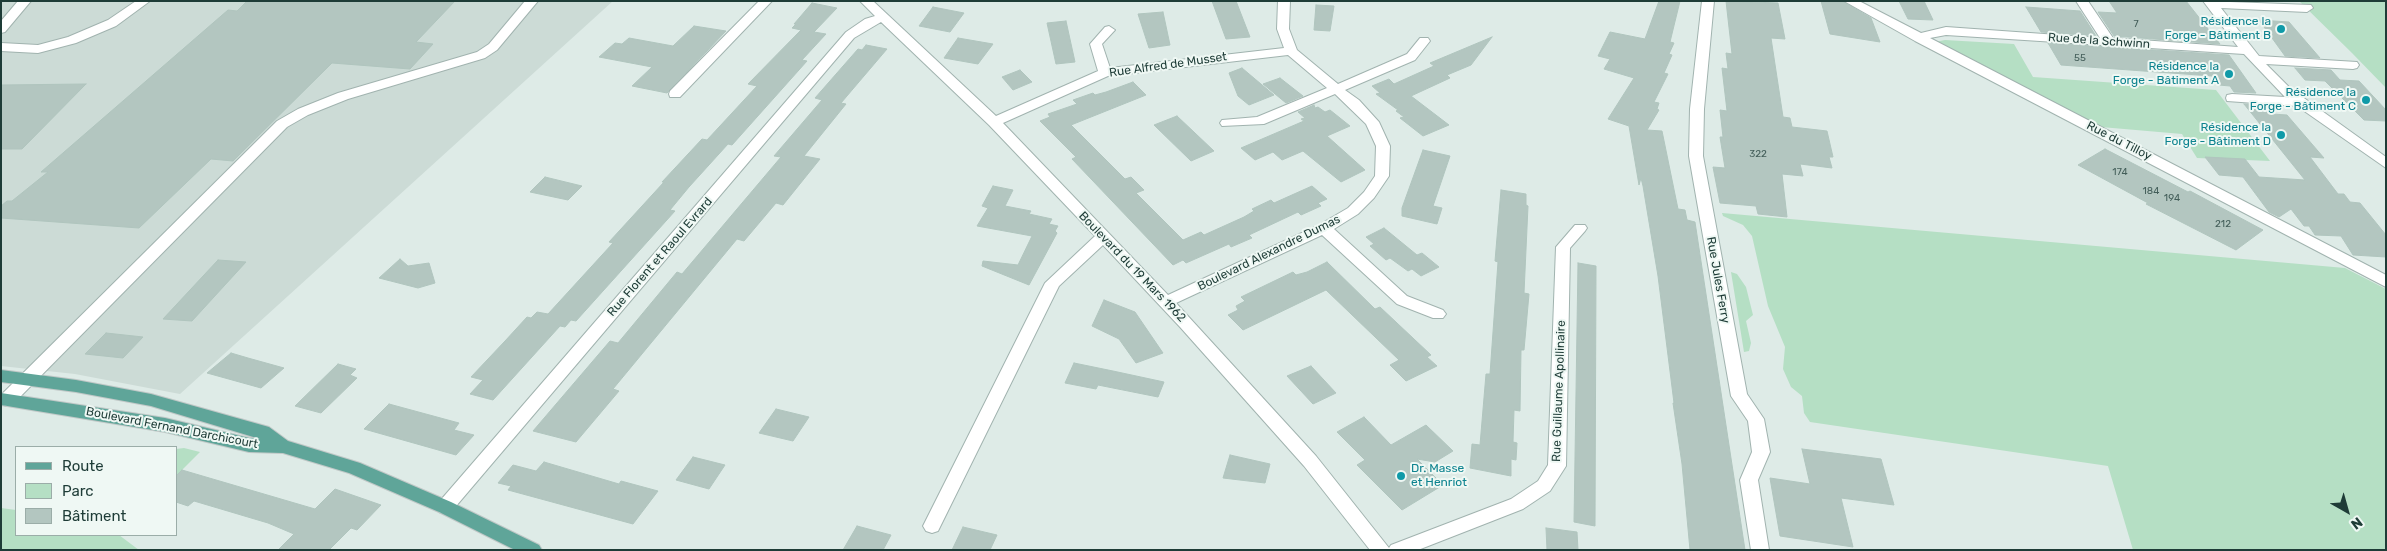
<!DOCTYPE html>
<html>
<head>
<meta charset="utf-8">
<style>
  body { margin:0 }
  #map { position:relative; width:2387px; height:551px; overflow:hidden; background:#deebe7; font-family:Rubik,sans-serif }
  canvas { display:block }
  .frame { position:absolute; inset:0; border:2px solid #1e3c37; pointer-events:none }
  .legend { position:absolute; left:15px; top:446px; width:162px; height:90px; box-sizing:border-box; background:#eff8f4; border:1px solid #9bada8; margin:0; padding:6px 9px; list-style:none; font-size:15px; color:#1e3c37 }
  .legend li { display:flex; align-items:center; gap:10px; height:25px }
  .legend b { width:25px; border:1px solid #9bada8 }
  .north { position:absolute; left:2322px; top:486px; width:50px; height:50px; -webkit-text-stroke:4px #eff8f4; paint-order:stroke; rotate:142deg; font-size:14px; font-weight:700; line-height:20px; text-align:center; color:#1e3c37 }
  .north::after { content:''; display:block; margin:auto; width:18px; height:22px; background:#1e3c37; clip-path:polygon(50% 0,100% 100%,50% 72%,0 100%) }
</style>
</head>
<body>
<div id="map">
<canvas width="2387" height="551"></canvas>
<div class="frame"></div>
<ul class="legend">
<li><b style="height:6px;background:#5fa599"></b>Route</li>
<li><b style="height:14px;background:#b5dfc4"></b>Parc</li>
<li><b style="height:14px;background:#b3c6c0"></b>Bâtiment</li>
</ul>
<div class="north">N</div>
</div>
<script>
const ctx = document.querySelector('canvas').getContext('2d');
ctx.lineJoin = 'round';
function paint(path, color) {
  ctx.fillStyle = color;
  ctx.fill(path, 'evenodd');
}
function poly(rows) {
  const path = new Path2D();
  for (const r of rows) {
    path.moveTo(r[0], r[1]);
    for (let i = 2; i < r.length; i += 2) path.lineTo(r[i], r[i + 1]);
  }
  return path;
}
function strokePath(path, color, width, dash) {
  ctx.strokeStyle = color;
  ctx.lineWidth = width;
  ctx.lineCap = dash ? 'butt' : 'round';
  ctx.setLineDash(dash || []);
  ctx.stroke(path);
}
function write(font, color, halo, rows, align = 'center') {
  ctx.font = font + ' Rubik,sans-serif';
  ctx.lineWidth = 4;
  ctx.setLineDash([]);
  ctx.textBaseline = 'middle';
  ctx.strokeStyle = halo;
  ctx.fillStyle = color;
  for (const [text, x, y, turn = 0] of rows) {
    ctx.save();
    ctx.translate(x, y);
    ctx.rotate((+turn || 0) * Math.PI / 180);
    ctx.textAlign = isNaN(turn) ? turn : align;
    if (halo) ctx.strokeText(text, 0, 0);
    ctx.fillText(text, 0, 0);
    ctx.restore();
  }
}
const built = poly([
  [1,1,613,1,180,394,75,374,1,366]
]);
const green = poly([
  [2299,1,2386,1,2386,88,2352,53],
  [1945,40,2014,44,2033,77,2216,90,2270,161,2197,158,2182,134,2101,127,1935,42],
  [1722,213,2345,268,2386,289,2386,550,2133,550,2108,466,1810,422,1804,413,1802,396,1791,387,1783,369,1785,347,1768,306,1752,236,1743,225,1723,216],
  [1731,272,1737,274,1746,287,1753,315,1746,321,1751,343,1749,351,1744,352],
  [184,448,200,452,176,476,176,449],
  [1,508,16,510,16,535,119,535,139,550,1,550]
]);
const building = poly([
  [247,1,455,1,416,42,433,44,410,69,332,63,233,161,211,159,139,228,1,218,1,206,7,201,12,201,48,172,41,172,228,10,237,11,247,1],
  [1212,1,1236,1,1250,37,1226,39,1212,1],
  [1659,1,1680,1,1670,42,1674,43,1669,54,1672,55,1664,73,1668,74,1654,102,1659,103,1657,109,1659,110,1647,130,1662,131,1678,209,1685,210,1687,220,1695,222,1745,550,1690,550,1682,464,1673,403,1674,403,1658,276,1643,186,1641,178,1639,185,1629,126,1608,119,1634,78,1604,69,1610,59,1598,56,1610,32,1645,39,1659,1],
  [1726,1,1778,3,1785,39,1771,38,1783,117,1790,118,1792,127,1827,131,1833,157,1829,157,1832,168,1800,164,1803,176,1782,174,1787,217,1758,214,1756,206,1720,203,1713,167,1725,168,1720,137,1723,137,1720,110,1727,111,1722,68,1728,69,1726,53,1732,54,1726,1],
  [1821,1,1842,1,1871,18,1880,42,1830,34,1821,1],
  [1899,1,1924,1,1933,20,1908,19,1899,1],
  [2109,1,2186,1,2220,44,2114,36,2098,12,2117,13,2109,1],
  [812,3,837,8,814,32,826,34,802,60,807,61,732,145,728,144,689,187,670,210,675,211,576,321,571,320,565,327,560,326,493,400,470,394,483,380,471,377,505,341,527,317,531,318,537,312,548,314,613,243,609,242,664,182,662,182,702,139,707,140,757,86,748,84,801,30,792,28,796,24,794,24,812,3],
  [1316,5,1334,6,1330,31,1314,30,1316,5],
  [933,7,964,13,950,32,919,26,933,7],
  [2026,7,2080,11,2096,36,2041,32,2026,7],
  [1163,12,1170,45,1149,48,1138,14,1163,12],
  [2259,20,2289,22,2320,58,2285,56,2259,20],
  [1066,21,1075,62,1056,64,1047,23,1066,21],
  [694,26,726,31,667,93,632,86,652,67,599,57,615,43,622,44,629,38,673,46,694,26],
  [1492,37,1471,65,1447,75,1450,78,1411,96,1449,125,1423,136,1400,118,1404,117,1396,111,1398,110,1376,94,1380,93,1372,86,1389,79,1394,84,1434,66,1430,63,1492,37],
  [958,38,993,44,978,64,944,58,958,38],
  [2048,43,2229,55,2256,93,2234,92,2230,86,2219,85,2212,76,2061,65,2048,43],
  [866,45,887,49,841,103,846,104,804,156,820,159,783,205,776,203,744,241,737,239,613,389,619,391,576,442,533,431,610,341,618,343,677,272,682,274,781,157,774,156,822,100,815,98,858,49,862,50,866,45],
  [1242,68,1274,95,1249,105,1238,96,1229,73,1242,68],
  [2295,68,2331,70,2340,80,2359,81,2386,110,2386,121,2364,120,2325,81,2305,80,2295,68],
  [1020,70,1032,82,1013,90,1002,77,1020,70],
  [1280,78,1303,96,1286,103,1263,84,1280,78],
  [1133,82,1146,95,1071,125,1125,179,1131,177,1144,190,1136,193,1183,240,1201,232,1204,235,1244,217,1254,211,1252,209,1271,200,1274,203,1312,186,1327,199,1318,203,1321,206,1301,215,1298,212,1249,235,1252,238,1231,247,1229,244,1186,263,1183,260,1173,265,1072,159,1076,157,1040,121,1050,117,1048,114,1077,104,1073,100,1093,93,1095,95,1106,92,1133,82],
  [86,84,22,149,1,149,1,85,86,84],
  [2244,104,2265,106,2272,114,2287,115,2324,158,2310,157,2338,194,2344,194,2350,202,2360,203,2386,235,2386,257,2353,255,2341,236,2315,235,2309,226,2304,226,2291,209,2279,217,2269,212,2243,177,2219,175,2205,157,2245,159,2259,177,2305,180,2244,104],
  [1314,105,1315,108,1318,107,1325,112,1330,110,1350,126,1327,136,1365,170,1341,182,1303,151,1282,160,1273,152,1255,160,1241,148,1304,121,1301,119,1305,118,1298,112,1314,105],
  [1177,116,1195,133,1214,151,1191,161,1154,125,1177,116],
  [2105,149,2188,192,2190,191,2263,230,2236,250,2146,204,2148,203,2078,165,2105,149],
  [1423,150,1450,156,1433,206,1442,208,1437,224,1402,216,1402,208,1423,150],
  [545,177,582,186,568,200,530,192,545,177],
  [993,186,1013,190,1005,206,1031,211,1029,214,1052,219,1049,224,1058,226,1055,231,1057,233,1029,285,982,266,983,261,1018,265,1032,236,977,226,988,208,982,206,993,186],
  [1501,190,1526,194,1526,205,1528,206,1524,293,1529,294,1524,350,1521,350,1520,411,1514,410,1513,442,1517,443,1516,460,1511,459,1511,476,1470,468,1472,444,1480,445,1486,374,1490,374,1498,262,1495,261,1501,190],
  [1384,228,1417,255,1422,253,1439,267,1421,276,1412,269,1408,271,1390,258,1386,260,1370,246,1374,244,1366,237,1384,228],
  [400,259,408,266,429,263,435,283,418,288,379,278,400,259],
  [218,260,246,262,192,321,163,319,218,260],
  [1327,262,1375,309,1380,307,1431,355,1427,357,1437,366,1406,381,1390,365,1399,360,1326,290,1243,330,1228,315,1238,310,1236,306,1245,301,1241,297,1293,272,1296,275,1307,272,1327,262],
  [1578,263,1596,266,1595,526,1574,522,1578,263],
  [1104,300,1135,312,1163,353,1136,363,1119,339,1092,326,1104,300],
  [106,333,143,337,123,358,85,354,106,333],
  [231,353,248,358,284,368,261,388,207,373,231,353],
  [1074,363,1113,371,1164,382,1158,397,1098,385,1096,389,1065,383,1074,363],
  [338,364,356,369,350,375,357,378,321,413,295,406,338,364],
  [1311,366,1336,393,1313,404,1287,376,1311,366],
  [389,404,459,423,454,430,474,435,456,455,364,429,389,404],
  [776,409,809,417,793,441,759,433,776,409],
  [1364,417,1391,445,1426,425,1453,451,1435,462,1417,459,1443,485,1402,510,1357,465,1365,460,1337,432,1364,417],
  [1802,449,1881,459,1894,505,1841,498,1853,547,1780,536,1770,478,1810,484,1802,449],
  [1230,455,1270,464,1265,483,1223,478,1230,455],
  [693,457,725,465,709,489,676,480,693,457],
  [544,462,619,484,621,481,658,491,633,524,508,490,511,486,498,483,513,465,536,471,544,462],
  [182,470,315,509,335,489,381,505,357,530,351,528,329,550,278,550,294,534,268,523,194,501,188,506,176,502,176,476,182,470],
  [857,526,891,535,883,550,843,550,857,526],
  [963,527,997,535,990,550,952,550,963,527],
  [1546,528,1577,532,1578,550,1547,550,1546,528]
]);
const minor = poly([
  [18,1,31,1,5,32,1,33,1,21,18,1],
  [136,1,150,1,116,26,76,43,38,53,1,51,1,43,38,45,68,37,108,20,136,1],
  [525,1,538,1,497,50,485,58,348,99,308,115,287,127,13,404,7,406,1,404,1,395,277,121,298,109,338,93,477,52,489,44,525,1],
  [759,1,772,1,680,97,670,97,669,94,670,91,759,1],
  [860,1,873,1,996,116,1098,71,1090,44,1105,27,1109,26,1115,30,1102,44,1110,68,1284,48,1277,29,1278,1,1290,1,1289,29,1297,50,1338,84,1407,54,1420,38,1428,38,1430,41,1415,60,1345,90,1359,100,1379,122,1390,146,1389,176,1374,198,1358,214,1334,229,1407,296,1443,310,1446,314,1443,318,1433,318,1397,304,1322,235,1176,303,1316,456,1389,548,1391,545,1511,499,1538,481,1548,465,1556,247,1575,225,1585,225,1587,228,1585,231,1570,248,1566,466,1550,491,1523,509,1418,550,1370,550,1304,466,1180,327,1103,245,1059,286,938,531,932,533,926,531,923,526,1045,283,1095,236,989,125,881,22,854,38,451,512,445,514,439,512,436,507,439,502,846,32,865,19,875,16,860,1],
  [1288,55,1327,88,1257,117,1222,120,1220,123,1222,126,1264,124,1335,94,1366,124,1376,146,1375,176,1364,192,1348,208,1319,225,1168,295,1003,123,1108,76,1288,55],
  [1702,1,1714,1,1704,109,1703,156,1747,394,1764,419,1770,452,1758,480,1769,550,1751,550,1740,480,1752,452,1748,421,1731,396,1689,156,1690,109,1702,1],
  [1844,1,1859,1,1921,33,1946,27,2100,38,2076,1,2088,1,2113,38,2238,47,2203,1,2311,5,2313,8,2307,12,2221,8,2259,56,2357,62,2359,65,2357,68,2353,69,2266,64,2290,88,2386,157,2386,168,2297,106,2227,101,2226,98,2227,95,2232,94,2285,97,2244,54,1946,35,1930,38,2386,275,2386,287,1915,41,1844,1]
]);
const major = poly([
  [1,370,76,380,151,394,269,427,288,441,360,463,451,502,539,545,542,550,515,550,439,512,349,473,283,453,249,452,165,432,1,405,1,393,165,418,249,438,260,439,151,406,76,392,1,382,1,370]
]);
const markers = [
  [2281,29,5,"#0f9aa8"],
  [2229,74,5,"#0f9aa8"],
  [2366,100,5,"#0f9aa8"],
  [2281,135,5,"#0f9aa8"],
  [1401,476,5,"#0f9aa8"]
];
const numberNames = [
  ["7",2136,24],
  ["55",2080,58],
  ["322",1758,154],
  ["174",2120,172],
  ["184",2151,191],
  ["194",2172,198],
  ["212",2223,224]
];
const cultureNames = [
  ["Résidence la",2271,22],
  ["Forge - Bâtiment B",2271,36],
  ["Résidence la",2219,67],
  ["Forge - Bâtiment A",2219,81],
  ["Résidence la",2356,93],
  ["Forge - Bâtiment C",2356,107],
  ["Résidence la",2271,128],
  ["Forge - Bâtiment D",2271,142],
  ["Dr. Masse",1411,469,"left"],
  ["et Henriot",1411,483,"left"]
];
const streetNames = [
  ["Rue de la Schwinn",2099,41,4],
  ["Rue Alfred de Musset",1168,65,-8],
  ["Rue du Tilloy",2119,141,27],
  ["Boulevard Alexandre Dumas",1269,253,-26],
  ["Rue Florent et Raoul Evrard",660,257,-49],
  ["Boulevard du 19 Mars 1962",1132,267,46],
  ["Rue Jules Ferry",1718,280,80],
  ["Rue Guillaume Apollinaire",1559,391,-88],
  ["Boulevard Fernand Darchicourt",172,428,11]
];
paint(built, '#ccdbd6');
paint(green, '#b5dfc4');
paint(building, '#b3c6c0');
strokePath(building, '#b0c5be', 1);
strokePath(minor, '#a1b3af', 2);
strokePath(major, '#c0c8c7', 2);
paint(minor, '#fff');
paint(major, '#5fa599');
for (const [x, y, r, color] of markers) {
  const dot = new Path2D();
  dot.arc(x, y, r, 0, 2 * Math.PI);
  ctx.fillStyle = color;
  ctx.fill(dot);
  strokePath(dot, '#eff8f4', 2);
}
write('10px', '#435e59', null, numberNames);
write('12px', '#0d838f', '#eff8f4', cultureNames, 'right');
write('12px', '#1e3c37', '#eff8f4', streetNames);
</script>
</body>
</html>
